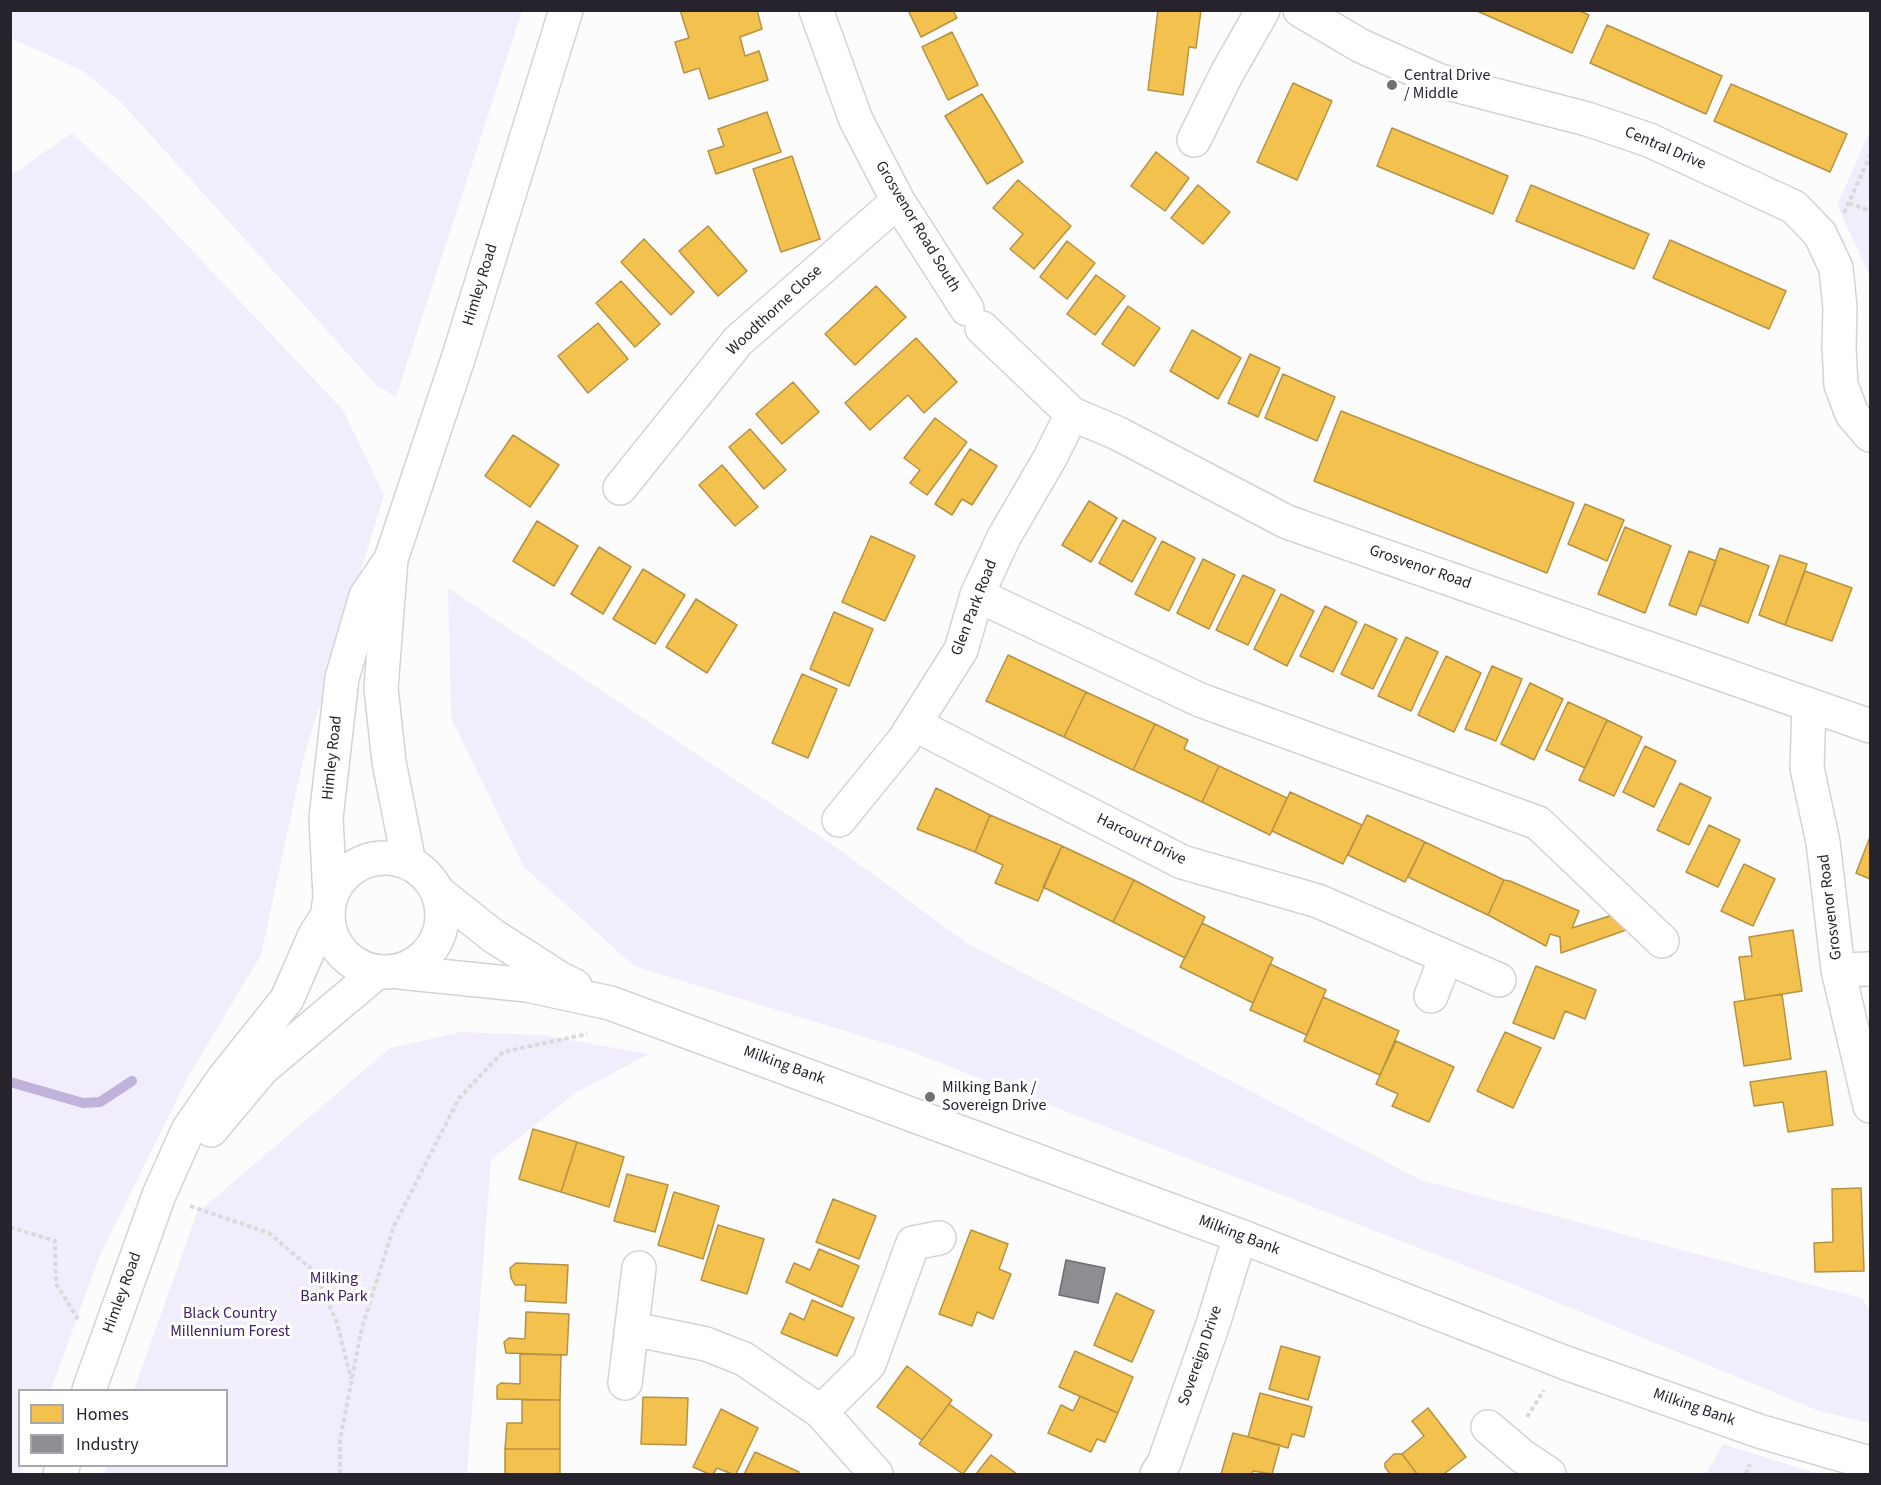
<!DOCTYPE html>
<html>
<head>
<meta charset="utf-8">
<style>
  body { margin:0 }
  #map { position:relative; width:1881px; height:1485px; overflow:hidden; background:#fcfcfc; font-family:"Source Sans 3",sans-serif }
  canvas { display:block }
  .frame { position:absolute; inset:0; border:12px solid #27232d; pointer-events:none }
  .legend { position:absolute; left:18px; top:1389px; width:210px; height:78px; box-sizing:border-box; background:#fff; border:2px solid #a9a7ab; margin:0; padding:8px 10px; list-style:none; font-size:18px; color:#27232d }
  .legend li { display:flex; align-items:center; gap:12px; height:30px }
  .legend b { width:30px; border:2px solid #a9a7ab }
</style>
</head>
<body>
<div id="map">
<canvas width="1881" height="1485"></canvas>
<div class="frame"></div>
<ul class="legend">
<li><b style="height:16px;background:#f2c14e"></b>Homes</li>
<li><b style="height:16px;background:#8d8d92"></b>Industry</li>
</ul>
</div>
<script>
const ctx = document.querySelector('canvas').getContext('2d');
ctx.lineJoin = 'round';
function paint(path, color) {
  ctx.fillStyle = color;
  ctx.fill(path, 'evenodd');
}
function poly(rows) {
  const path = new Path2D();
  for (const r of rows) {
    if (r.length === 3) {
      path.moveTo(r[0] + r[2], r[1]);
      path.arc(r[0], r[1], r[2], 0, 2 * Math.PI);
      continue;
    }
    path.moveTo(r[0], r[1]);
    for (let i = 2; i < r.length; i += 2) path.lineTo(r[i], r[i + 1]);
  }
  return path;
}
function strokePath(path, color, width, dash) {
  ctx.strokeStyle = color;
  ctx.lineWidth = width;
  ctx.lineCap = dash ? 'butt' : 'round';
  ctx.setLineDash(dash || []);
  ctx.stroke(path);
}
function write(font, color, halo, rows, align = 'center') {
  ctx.font = font + ' "Source Sans 3",sans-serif';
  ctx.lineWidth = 6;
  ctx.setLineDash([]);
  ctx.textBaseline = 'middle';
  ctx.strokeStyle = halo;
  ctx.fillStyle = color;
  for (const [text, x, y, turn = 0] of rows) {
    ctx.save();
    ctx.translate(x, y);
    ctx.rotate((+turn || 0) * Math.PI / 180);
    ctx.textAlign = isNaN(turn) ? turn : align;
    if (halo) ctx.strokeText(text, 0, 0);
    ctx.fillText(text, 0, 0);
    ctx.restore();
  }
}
const green = poly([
  [11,10,522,11,396,397,376,385,120,101,81,70,11,38],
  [1870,131,1870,276,1837,205],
  [72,133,148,204,343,410,384,495,303,760,261,955,188,1077,99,1257,51,1390,20,1390,20,1466,24,1466,20,1474,10,1474,10,176],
  [448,588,837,848,968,944,1421,1180,1861,1298,1870,1309,1870,1423,1819,1411,1520,1287,907,1050,634,966,524,867,451,718],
  [461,1032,541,1035,649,1054,575,1093,491,1160,467,1474,104,1474,107,1466,226,1466,226,1390,134,1390,197,1213,390,1048],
  [1723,1444,1818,1474,1706,1474]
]);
const homes = poly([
  [680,10,757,10,762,29,740,37,745,56,759,51,768,80,709,99,699,68,684,73,675,42,689,38,680,10],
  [908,10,953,10,957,18,921,37,908,10],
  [1158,10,1201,10,1196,48,1189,47,1183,95,1148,90,1158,10],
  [1475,10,1578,10,1589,15,1572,53,1475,10],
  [1607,25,1722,76,1706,114,1590,63,1607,25],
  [952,32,978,85,948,100,922,47,952,32],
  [1293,83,1332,101,1297,180,1257,162,1293,83],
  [1731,84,1847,134,1830,172,1714,121,1731,84],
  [982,94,1023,162,987,184,945,116,982,94],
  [767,112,781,152,716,174,708,151,724,146,718,129,767,112],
  [1392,128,1508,176,1493,214,1377,166,1392,128],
  [1156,152,1189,178,1165,211,1131,186,1156,152],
  [792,156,820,239,781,252,753,169,792,156],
  [1018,180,1071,226,1034,269,1010,249,1023,234,993,208,1018,180],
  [1198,185,1230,212,1203,244,1171,218,1198,185],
  [1531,185,1649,234,1634,269,1516,221,1531,185],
  [708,226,747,271,718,296,679,251,708,226],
  [644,239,694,292,671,315,621,262,644,239],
  [1670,240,1786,291,1769,329,1653,278,1670,240],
  [1067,241,1095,263,1067,299,1040,277,1067,241],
  [1096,275,1125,296,1095,335,1067,314,1096,275],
  [621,281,660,324,635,347,596,303,621,281],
  [876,286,906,317,855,365,825,334,876,286],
  [1128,306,1160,328,1134,366,1102,344,1128,306],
  [598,323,628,359,588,393,558,356,598,323],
  [1192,330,1241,358,1218,399,1170,371,1192,330],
  [916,338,957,382,924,413,908,395,870,430,845,403,916,338],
  [1250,354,1280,368,1258,417,1228,403,1250,354],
  [1283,374,1335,397,1317,441,1265,418,1283,374],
  [793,382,819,412,782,444,756,414,793,382],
  [1341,411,1574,503,1547,573,1314,481,1341,411],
  [935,418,967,442,927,495,910,483,920,470,904,458,935,418],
  [750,429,786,470,764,489,729,447,750,429],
  [513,435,559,465,530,507,485,476,513,435],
  [970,449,997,466,972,505,962,499,952,515,935,504,970,449],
  [722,465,758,507,735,526,699,485,722,465],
  [1089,501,1117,518,1091,562,1062,545,1089,501],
  [1585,504,1624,520,1607,561,1568,544,1585,504],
  [1123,520,1156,538,1132,582,1099,563,1123,520],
  [537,521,578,546,554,586,513,561,537,521],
  [1625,527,1671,546,1645,613,1598,594,1625,527],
  [871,536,915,556,885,621,842,602,871,536],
  [1162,541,1195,558,1169,611,1135,594,1162,541],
  [599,547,631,567,603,614,571,594,599,547],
  [1720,548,1769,566,1748,623,1700,605,1720,548],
  [1689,551,1716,561,1696,615,1669,605,1689,551],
  [1780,555,1807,564,1785,625,1759,615,1780,555],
  [1203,559,1235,575,1209,629,1177,613,1203,559],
  [643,569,685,595,655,644,613,619,643,569],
  [1805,571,1852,588,1832,641,1785,625,1805,571],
  [1243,575,1275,590,1248,645,1216,630,1243,575],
  [1281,594,1314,611,1287,666,1254,649,1281,594],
  [696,599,737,625,707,673,666,647,696,599],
  [1325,606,1357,622,1333,672,1300,656,1325,606],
  [834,612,873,629,849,686,810,669,834,612],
  [1365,624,1397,639,1373,689,1341,674,1365,624],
  [1406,637,1438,652,1411,711,1378,696,1406,637],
  [1008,655,1086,692,1064,737,986,701,1008,655],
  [1446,656,1481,673,1454,732,1418,715,1446,656],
  [1492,666,1522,679,1496,741,1465,729,1492,666],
  [802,674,837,689,808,758,772,743,802,674],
  [1530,683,1563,699,1534,760,1501,744,1530,683],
  [1086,692,1155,724,1133,770,1064,737,1086,692],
  [1568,702,1607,720,1585,768,1546,750,1568,702],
  [1607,720,1642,737,1614,796,1579,780,1607,720],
  [1155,724,1188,740,1184,749,1219,766,1202,802,1133,770,1155,724],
  [1645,746,1676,761,1654,807,1623,792,1645,746],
  [1219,766,1287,798,1270,835,1202,802,1219,766],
  [1680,783,1711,798,1689,845,1657,830,1680,783],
  [936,788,990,815,975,852,917,829,936,788],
  [1290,792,1362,825,1343,864,1272,831,1290,792],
  [990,815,1062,846,1038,901,995,883,1003,865,975,852,990,815],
  [1367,815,1425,842,1405,882,1348,855,1367,815],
  [1709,825,1740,840,1718,887,1686,872,1709,825],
  [1870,837,1870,879,1856,873,1870,837],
  [1425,842,1504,880,1488,915,1408,877,1425,842],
  [1062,846,1134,880,1113,922,1043,887,1062,846],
  [1744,864,1775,879,1753,926,1721,911,1744,864],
  [1134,880,1205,917,1185,958,1113,922,1134,880],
  [1504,880,1510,881,1579,911,1572,928,1622,912,1629,929,1561,953,1560,937,1550,934,1546,946,1488,915,1504,880],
  [1202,923,1273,958,1253,1003,1180,967,1202,923],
  [1793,930,1802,991,1745,1000,1739,957,1752,956,1749,937,1793,930],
  [1270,964,1326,990,1307,1035,1250,1010,1270,964],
  [1536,966,1596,990,1585,1019,1565,1011,1554,1039,1513,1023,1536,966],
  [1782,994,1791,1059,1744,1066,1734,1002,1782,994],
  [1323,997,1399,1031,1380,1075,1304,1041,1323,997],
  [1505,1032,1541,1048,1513,1108,1477,1091,1505,1032],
  [1396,1041,1454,1067,1429,1122,1392,1106,1398,1094,1376,1084,1396,1041],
  [1826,1071,1833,1125,1788,1132,1783,1102,1754,1106,1750,1082,1826,1071],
  [533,1129,577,1142,561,1192,519,1179,533,1129],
  [577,1142,624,1157,609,1207,561,1192,577,1142],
  [627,1174,668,1185,655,1232,614,1221,627,1174],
  [1861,1188,1864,1271,1815,1272,1814,1243,1833,1242,1832,1189,1861,1188],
  [674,1192,719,1206,703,1259,658,1245,674,1192],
  [833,1199,876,1216,859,1259,816,1242,833,1199],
  [718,1225,764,1239,747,1294,701,1280,718,1225],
  [971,1230,1008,1244,999,1269,1011,1274,993,1319,977,1312,972,1326,939,1314,971,1230],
  [819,1249,859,1266,842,1307,786,1282,794,1263,810,1270,819,1249],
  [516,1263,568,1265,566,1303,525,1301,526,1285,515,1285,511,1278,510,1268,516,1263],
  [1116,1293,1154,1311,1132,1362,1094,1345,1116,1293],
  [812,1300,854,1318,837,1356,781,1333,790,1313,804,1320,812,1300],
  [526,1312,569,1314,567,1355,506,1353,504,1342,509,1338,525,1339,526,1312],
  [1281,1346,1320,1357,1308,1400,1269,1389,1281,1346],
  [1075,1351,1133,1377,1118,1413,1059,1387,1075,1351],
  [520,1354,561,1355,560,1400,497,1399,497,1386,501,1383,520,1384,520,1354],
  [907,1366,952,1400,922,1440,877,1407,907,1366],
  [1260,1393,1312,1407,1304,1437,1292,1434,1288,1448,1248,1437,1260,1393],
  [1080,1396,1118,1413,1105,1442,1097,1439,1091,1452,1048,1433,1061,1405,1073,1411,1080,1396],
  [643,1397,688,1398,686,1445,641,1444,643,1397],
  [522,1400,560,1400,560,1449,505,1449,507,1423,522,1423,522,1400],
  [949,1404,992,1435,963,1474,919,1444,949,1404],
  [1428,1408,1466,1457,1444,1474,1417,1474,1402,1454,1424,1436,1412,1421,1428,1408],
  [721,1409,758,1428,736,1474,732,1474,717,1468,713,1474,709,1474,693,1467,721,1409],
  [1233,1433,1280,1445,1272,1474,1253,1471,1252,1474,1221,1474,1233,1433],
  [505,1449,560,1449,560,1474,505,1474,505,1449],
  [755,1452,799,1472,798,1474,744,1474,755,1452],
  [1394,1454,1402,1454,1417,1474,1390,1474,1385,1467,1385,1463,1394,1454],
  [991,1455,1017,1474,976,1474,991,1455]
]);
const industry = poly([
  [1066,1260,1105,1268,1098,1303,1059,1295,1066,1260]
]);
const stream = poly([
  [10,1082,83,1103,100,1102,132,1081]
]);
const path = poly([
  [1849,203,1870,211],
  [1844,213,1870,156],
  [190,1206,269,1233,315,1272,337,1323,351,1379],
  [10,1227,55,1241,56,1284,78,1319],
  [1527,1417,1544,1390],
  [340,1474,340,1440,362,1327,394,1226,459,1098,503,1052,587,1034],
  [1746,1474,1750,1464]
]);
const minor = poly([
  [816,10,856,120,898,201,967,309],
  [1300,10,1361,46,1440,81,1587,119,1649,140,1794,207,1820,234,1836,268,1840,308,1839,347,1841,385,1852,414,1870,435],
  [1194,140,1226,75,1263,10],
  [982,328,1072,414,1117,433,1287,522,1870,726],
  [620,488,738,341,898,201],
  [977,595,1200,700,1538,823,1662,941],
  [1809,706,1807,768,1823,842,1838,970,1870,1106],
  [914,724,1182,862,1318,901,1499,980],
  [839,820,904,740,961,650,977,595,1004,537,1050,458,1072,414],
  [438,892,492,935,559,978,575,986],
  [1838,970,1870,969],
  [399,972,527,985,610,1003,1240,1236,1566,1363,1762,1432,1870,1463],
  [1431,996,1446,957],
  [633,1329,706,1344,744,1359,821,1412,876,1474],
  [625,1383,639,1268],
  [821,1412,869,1364,913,1243,939,1238],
  [1488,1427,1522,1456,1549,1474],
  [1157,1474,1164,1463,1213,1324,1240,1236]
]);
const major = poly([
  [385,915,57],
  [409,863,389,762,381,688,391,559,458,359,566,10],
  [330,897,326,818,342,678,366,596,387,565],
  [211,1130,262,1069,376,973],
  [89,1390,159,1195,188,1130,224,1078,287,999,315,935,328,915],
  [60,1474,63,1466]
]);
const markers = [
  [1392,85,6,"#726f75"],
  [930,1097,6,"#726f75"]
];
const poiNames = [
  ["Central Drive",1404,76],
  ["/ Middle",1404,94],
  ["Milking Bank /",942,1088],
  ["Sovereign Drive",942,1106]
];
const streetNames = [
  ["Central Drive",1665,149,23],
  ["Grosvenor Road South",917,227,59],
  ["Himley Road",481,285,-73],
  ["Woodthorne Close",775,311,-43],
  ["Grosvenor Road",1420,568,19],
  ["Glen Park Road",975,608,-69],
  ["Himley Road",333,758,-84],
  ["Harcourt Drive",1141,840,26],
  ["Grosvenor Road",1831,907,-97],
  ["Milking Bank",784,1066,20],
  ["Milking Bank",1239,1236,21],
  ["Himley Road",123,1293,-70],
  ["Sovereign Drive",1201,1356,-71],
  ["Milking Bank",1694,1408,19]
];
const parkNames = [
  ["Milking",334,1279],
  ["Bank Park",334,1297],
  ["Black Country",230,1314],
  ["Millennium Forest",230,1332]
];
paint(green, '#f2edfd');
paint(homes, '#f2c14e');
strokePath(homes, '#b59244', 1.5);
paint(industry, '#8d8d92');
strokePath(industry, '#6e6d74', 1.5);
strokePath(stream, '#c1b2db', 10);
strokePath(minor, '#d4d2d7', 36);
strokePath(major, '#d4d2d7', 36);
strokePath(path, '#dadada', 4, [4.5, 3]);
strokePath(minor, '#fff', 33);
strokePath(major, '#fff', 33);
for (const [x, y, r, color] of markers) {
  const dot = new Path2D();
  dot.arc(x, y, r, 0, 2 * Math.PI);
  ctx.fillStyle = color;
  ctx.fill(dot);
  strokePath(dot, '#fff', 2);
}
write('16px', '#27232d', '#fff', poiNames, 'left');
write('16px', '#27232d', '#fff', streetNames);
write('16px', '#3f2065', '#fff', parkNames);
</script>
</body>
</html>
